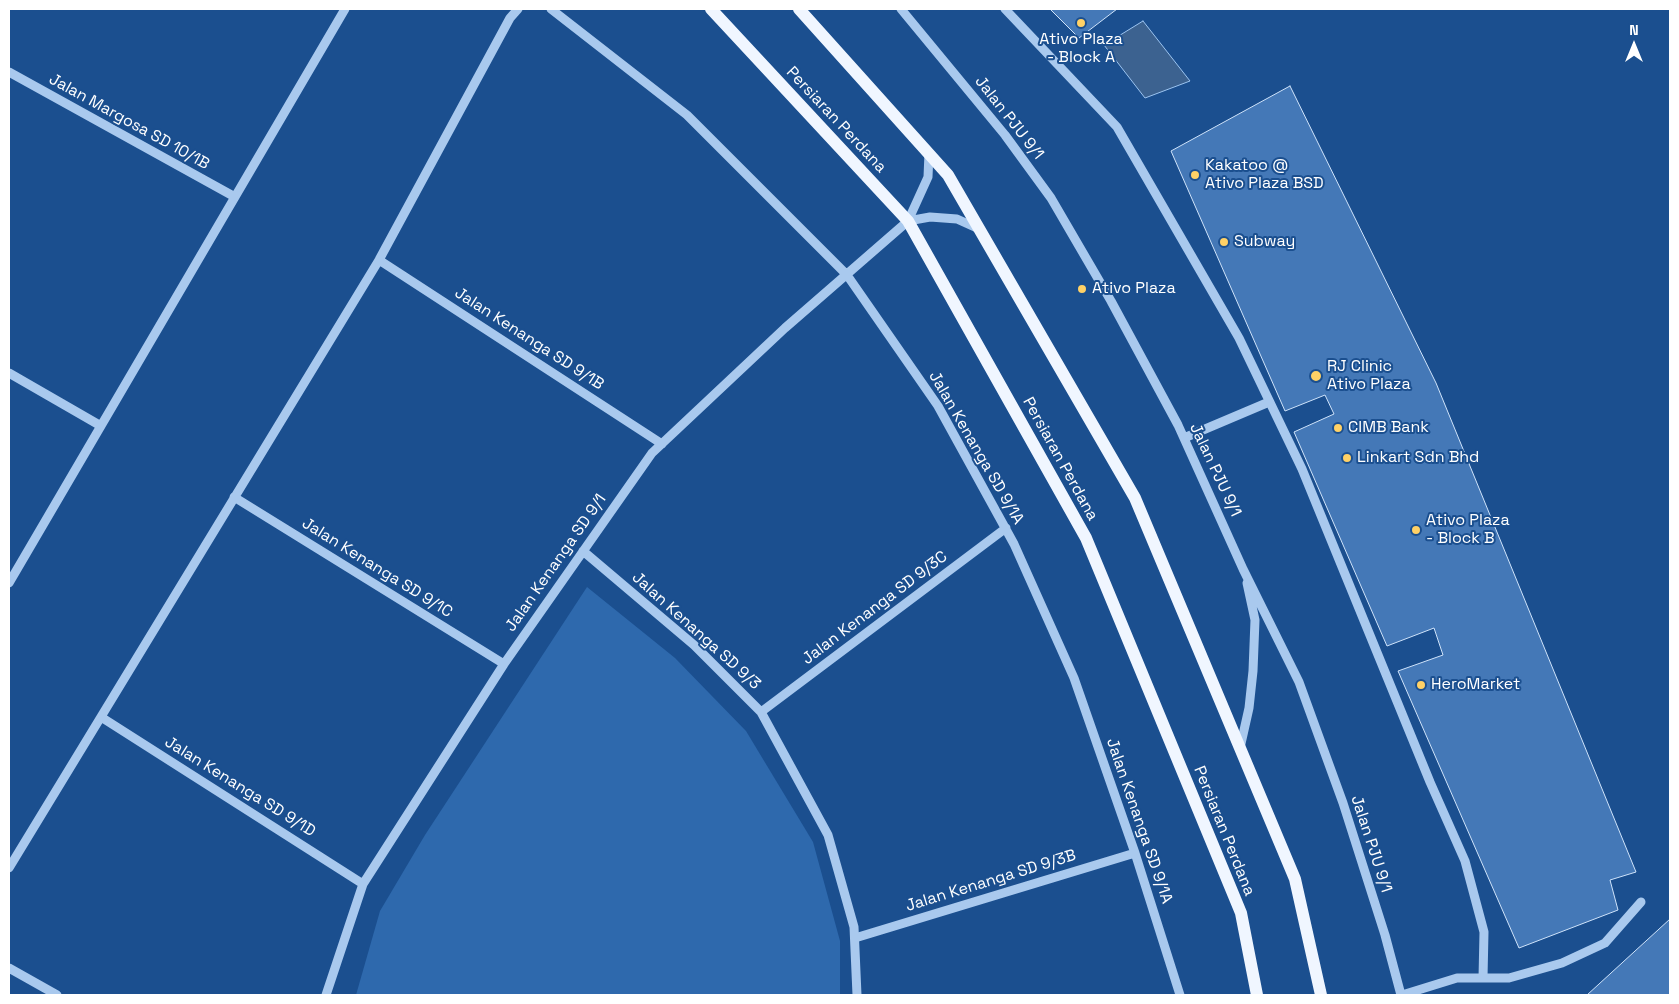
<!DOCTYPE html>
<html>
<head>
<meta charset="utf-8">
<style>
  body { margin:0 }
  #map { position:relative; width:1679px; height:1004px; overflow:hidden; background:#1b4f8f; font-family:"Space Grotesk",sans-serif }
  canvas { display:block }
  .frame { position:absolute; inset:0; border:10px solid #fff; pointer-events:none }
  .north { position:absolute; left:1609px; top:20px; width:50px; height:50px; -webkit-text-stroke:4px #1b4f8f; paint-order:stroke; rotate:0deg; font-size:14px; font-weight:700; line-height:20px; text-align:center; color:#fff }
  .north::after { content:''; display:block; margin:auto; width:18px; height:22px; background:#fff; clip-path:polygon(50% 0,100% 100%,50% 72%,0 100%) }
</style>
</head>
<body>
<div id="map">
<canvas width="1679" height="1004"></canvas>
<div class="frame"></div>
<div class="north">N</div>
</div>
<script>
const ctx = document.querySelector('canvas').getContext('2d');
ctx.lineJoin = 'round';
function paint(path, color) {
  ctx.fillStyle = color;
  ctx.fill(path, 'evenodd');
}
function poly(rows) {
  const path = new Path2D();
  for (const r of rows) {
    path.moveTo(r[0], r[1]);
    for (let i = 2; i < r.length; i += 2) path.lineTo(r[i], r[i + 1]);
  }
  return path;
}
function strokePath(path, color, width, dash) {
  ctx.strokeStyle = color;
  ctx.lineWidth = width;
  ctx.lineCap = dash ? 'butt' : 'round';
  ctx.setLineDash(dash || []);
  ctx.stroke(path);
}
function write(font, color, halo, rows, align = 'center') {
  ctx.font = font + ' "Space Grotesk",sans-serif';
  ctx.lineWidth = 4;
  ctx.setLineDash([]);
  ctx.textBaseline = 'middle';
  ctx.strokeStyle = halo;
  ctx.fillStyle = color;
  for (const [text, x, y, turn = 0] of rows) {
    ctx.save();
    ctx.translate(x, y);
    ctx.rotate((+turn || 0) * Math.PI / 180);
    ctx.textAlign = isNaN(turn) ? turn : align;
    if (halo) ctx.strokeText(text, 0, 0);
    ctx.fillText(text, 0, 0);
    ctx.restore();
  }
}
const green = poly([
  [587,587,675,658,746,731,813,842,840,941,840,995,356,995,380,911,425,835]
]);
const water = poly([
  [1143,21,1190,81,1145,98,1104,45,1143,21]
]);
const building = poly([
  [1050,9,1117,9,1079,38,1050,9],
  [1290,86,1436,383,1636,872,1610,880,1618,910,1519,948,1398,671,1443,655,1434,628,1387,646,1294,432,1334,414,1325,395,1285,411,1171,151,1290,86],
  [1670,919,1670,995,1587,995,1670,919]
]);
const minor = poly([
  [551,9,687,115,847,275,938,406,1014,544,1074,678,1135,853,1180,995],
  [901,9,1005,135,1051,198,1111,301,1178,425,1243,569,1299,682,1343,803,1385,935,1401,995],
  [1005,9,1117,127,1239,338,1302,469,1430,782,1465,861,1484,932,1483,978],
  [9,72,235,197],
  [908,221,930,217,957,219,979,229],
  [379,260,662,444],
  [9,373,101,426],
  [1184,438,1269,402],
  [234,497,504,664],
  [583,551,694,645,761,712,828,835,854,927,857,995],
  [9,583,345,9],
  [761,712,1006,528],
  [101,717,363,884],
  [1240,748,1249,708,1253,671,1255,620,1247,583],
  [9,868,379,260,510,18,518,9],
  [855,938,1135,853],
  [9,968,57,995],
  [326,995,363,884,504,664,652,453,785,328,908,221,928,177,929,153],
  [1402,995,1457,978,1509,978,1562,963,1605,943,1641,902]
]);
const major = poly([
  [711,9,908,221,1086,538,1241,913,1257,995],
  [799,9,948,175,1135,498,1295,879,1321,995]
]);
const markers = [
  [1081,23,5,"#ffd166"],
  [1195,175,5,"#ffd166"],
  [1224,242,5,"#ffd166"],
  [1082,289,5,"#ffd166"],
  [1316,376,6,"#ffd166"],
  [1338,428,5,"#ffd166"],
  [1347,458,5,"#ffd166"],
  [1416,530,5,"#ffd166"],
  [1421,685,5,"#ffd166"]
];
const poiNames = [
  ["Ativo Plaza",1081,40,"center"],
  ["- Block A",1081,58,"center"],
  ["Kakatoo @",1205,166],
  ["Ativo Plaza BSD",1205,184],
  ["Subway",1234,242],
  ["Ativo Plaza",1092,289],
  ["RJ Clinic",1327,367],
  ["Ativo Plaza",1327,385],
  ["CIMB Bank",1348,428],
  ["Linkart Sdn Bhd",1357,458],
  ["Ativo Plaza",1426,521],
  ["- Block B",1426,539],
  ["HeroMarket",1431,685]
];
const streetNames = [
  ["Jalan PJU 9/1",1009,118,52],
  ["Persiaran Perdana",836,120,47],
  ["Jalan Margosa SD 10/1B",129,122,29],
  ["Jalan Kenanga SD 9/1B",529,339,33],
  ["Jalan Kenanga SD 9/1A",976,448,60],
  ["Persiaran Perdana",1060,459,61],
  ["Jalan PJU 9/1",1215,470,65],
  ["Jalan Kenanga SD 9/1",556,563,-55],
  ["Jalan Kenanga SD 9/1C",377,568,32],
  ["Jalan Kenanga SD 9/3C",875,608,-37],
  ["Jalan Kenanga SD 9/3",696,631,42],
  ["Jalan Kenanga SD 9/1D",240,787,32],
  ["Jalan Kenanga SD 9/1A",1139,821,71],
  ["Persiaran Perdana",1224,831,68],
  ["Jalan PJU 9/1",1371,844,72],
  ["Jalan Kenanga SD 9/3B",991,881,-17]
];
paint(green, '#2e69ad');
paint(water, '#3c6290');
strokePath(water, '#9cc4f0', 1);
paint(building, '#4478b7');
strokePath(building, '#cfe3fa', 1);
strokePath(minor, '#a9c9ee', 9);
strokePath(major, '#f0f6ff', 12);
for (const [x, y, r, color] of markers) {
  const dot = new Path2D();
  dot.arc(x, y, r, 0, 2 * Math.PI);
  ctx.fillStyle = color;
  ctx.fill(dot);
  strokePath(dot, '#1b4f8f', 2);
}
write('16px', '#fff', '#1b4f8f', poiNames, 'left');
write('16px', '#fff', '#1b4f8f', streetNames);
</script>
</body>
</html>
